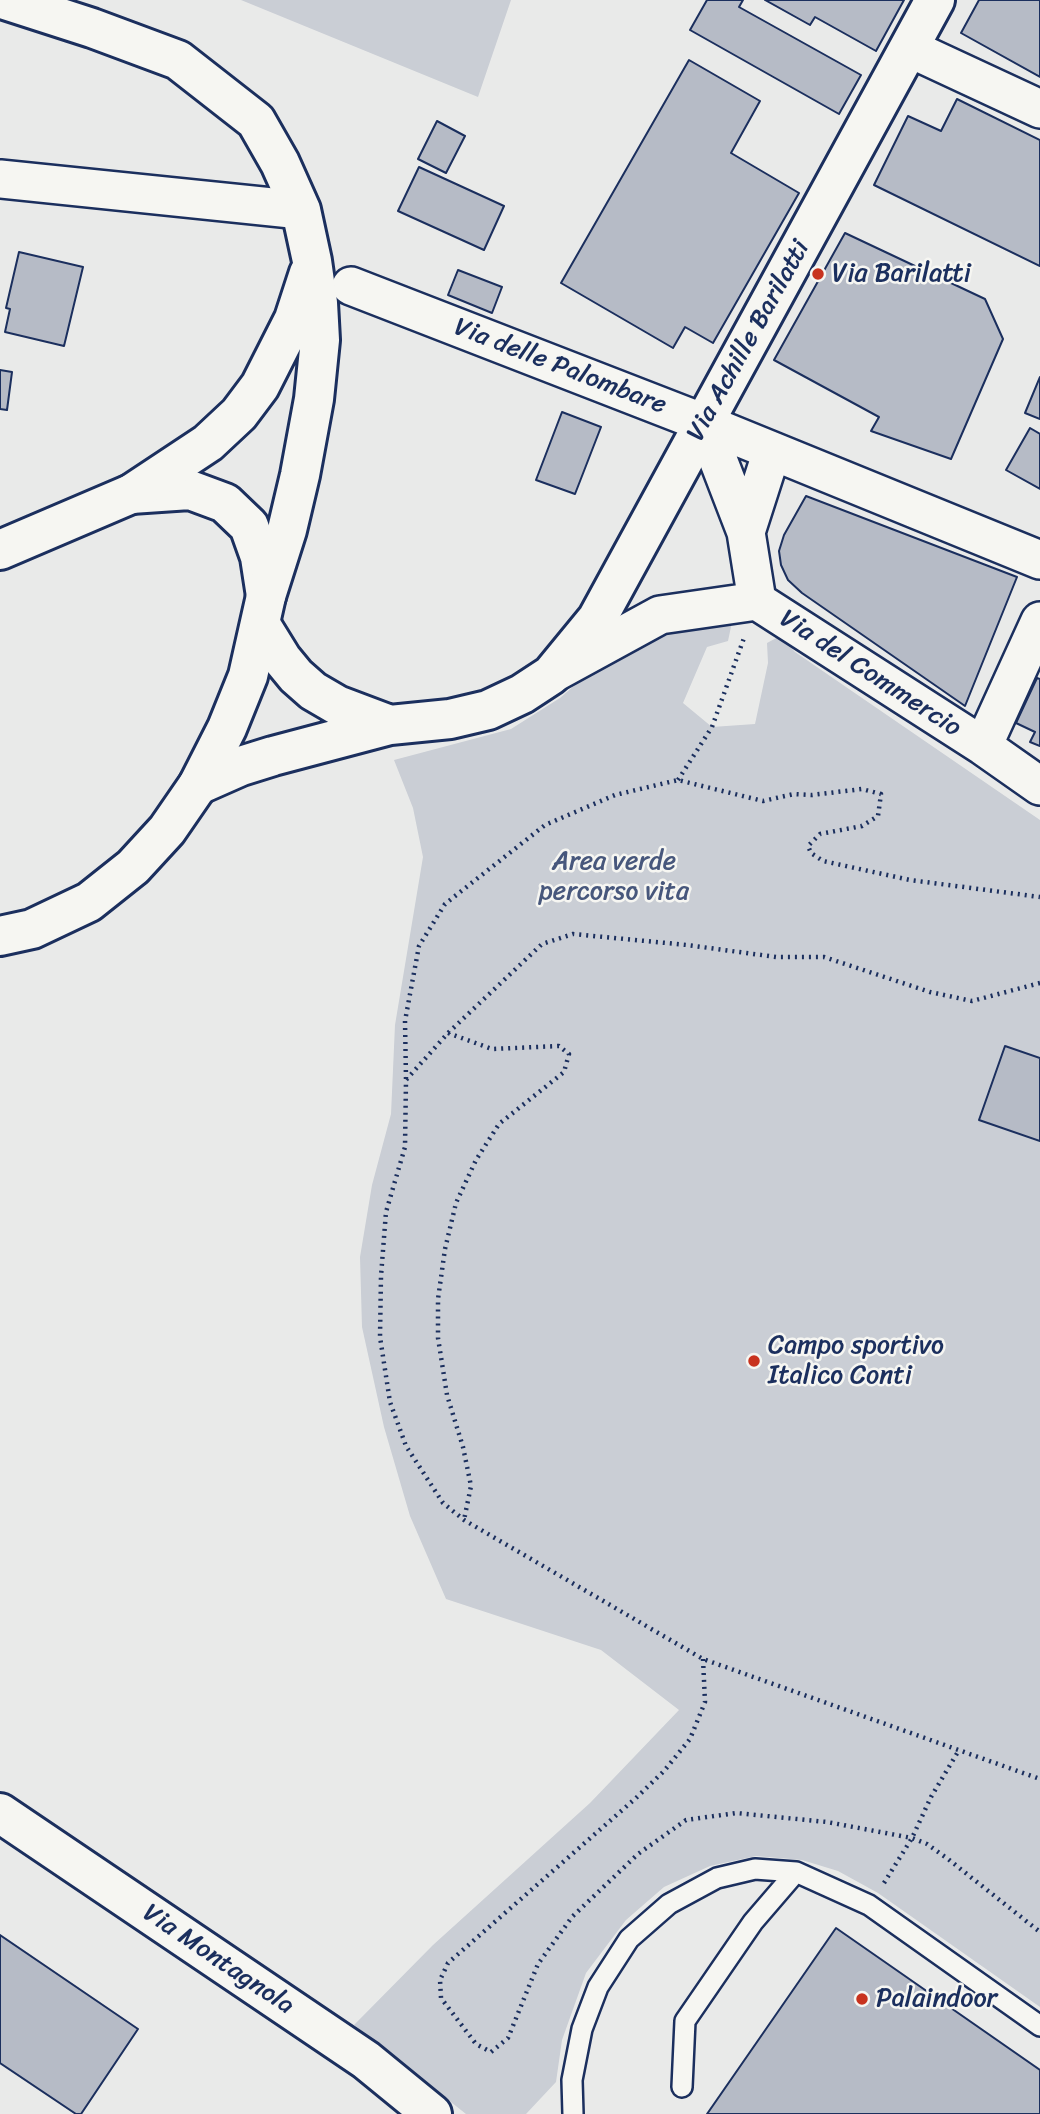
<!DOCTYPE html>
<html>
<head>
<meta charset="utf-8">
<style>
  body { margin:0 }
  canvas { display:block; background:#e9eae9 }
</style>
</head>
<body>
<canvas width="1040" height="2114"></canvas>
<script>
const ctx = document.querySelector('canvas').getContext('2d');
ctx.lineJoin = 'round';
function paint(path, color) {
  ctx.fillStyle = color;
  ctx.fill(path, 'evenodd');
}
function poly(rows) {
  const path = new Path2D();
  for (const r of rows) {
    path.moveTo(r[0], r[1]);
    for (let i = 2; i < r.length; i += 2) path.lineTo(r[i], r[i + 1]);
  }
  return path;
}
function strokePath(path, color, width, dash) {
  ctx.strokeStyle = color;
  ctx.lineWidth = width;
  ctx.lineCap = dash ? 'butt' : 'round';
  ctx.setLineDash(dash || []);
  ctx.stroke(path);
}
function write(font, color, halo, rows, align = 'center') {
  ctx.font = font + ' Sriracha,sans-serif';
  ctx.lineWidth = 5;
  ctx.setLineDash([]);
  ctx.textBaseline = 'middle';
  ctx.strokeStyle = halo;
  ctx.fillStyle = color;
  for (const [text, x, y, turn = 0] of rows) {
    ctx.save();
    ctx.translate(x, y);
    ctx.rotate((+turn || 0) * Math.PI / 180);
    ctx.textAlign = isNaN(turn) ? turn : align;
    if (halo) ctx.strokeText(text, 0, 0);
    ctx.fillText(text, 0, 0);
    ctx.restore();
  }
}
const green = poly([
  [241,0,511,0,478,97],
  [732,622,728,641,707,647,683,703,712,727,755,724,768,663,767,643,780,636,795,652,1040,820,1040,2007,878,1893,838,1871,802,1860,756,1856,710,1866,664,1887,626,1920,586,1973,562,2040,556,2082,526,2114,466,2114,354,2025,433,1945,590,1803,679,1710,601,1650,446,1599,410,1516,384,1427,362,1327,360,1257,372,1185,391,1114,395,1025,423,857,413,808,394,760,511,729,560,698,614,651,702,623]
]);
const building = poly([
  [707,0,743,0,739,7,861,75,839,114,690,30,707,0],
  [765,0,904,0,876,51,815,17,810,25,765,0],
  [979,0,1040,0,1040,77,961,33,979,0],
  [689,60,760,101,731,153,799,193,713,343,685,327,673,348,561,283,689,60],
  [957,99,1040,140,1040,266,874,185,908,116,941,131,957,99],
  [437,121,465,136,446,173,418,159,437,121],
  [419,167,504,206,484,250,398,211,419,167],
  [845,233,985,299,1003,339,951,459,871,431,879,417,774,360,845,233],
  [19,252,83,267,64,346,5,332,10,309,6,308,19,252],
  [458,270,502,287,492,313,448,295,458,270],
  [0,370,12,372,7,410,0,409,0,370],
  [1040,377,1040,419,1025,413,1040,377],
  [562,412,601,427,575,494,536,480,562,412],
  [1030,428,1040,434,1040,489,1006,470,1030,428],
  [806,496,1017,577,965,706,802,593,788,580,781,565,779,551,784,535,806,496],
  [1037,678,1040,679,1040,746,1030,742,1035,732,1016,723,1037,678],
  [1005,1046,1040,1058,1040,1141,979,1120,1005,1046],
  [836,1928,1040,2070,1040,2114,707,2114,836,1928],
  [0,1935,138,2029,81,2114,76,2114,0,2063,0,1935]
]);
const path = poly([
  [678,780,712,727,744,638],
  [1040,983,972,1001,930,992,824,957,776,957,687,945,573,934,542,944,448,1033,406,1080,405,1147,386,1212,381,1276,380,1337,390,1402,406,1446,443,1503,464,1520,703,1659,1040,1779],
  [448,1033,492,1049,559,1046,569,1054,564,1072,499,1124,476,1160,456,1203,445,1249,438,1299,438,1338,447,1395,463,1447,471,1486,464,1520],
  [406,1079,405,1021,419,946,445,904,545,825,615,795,678,780,763,801,794,794,812,795,862,789,881,794,878,816,862,826,820,834,808,846,811,853,823,861,910,880,1040,897],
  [703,1659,705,1702,690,1739,664,1771,636,1798,448,1963,440,1980,441,1998,476,2044,491,2052,508,2038,538,1964,572,1917,638,1854,686,1820,736,1813,827,1822,912,1838,927,1844,948,1859,1040,1932],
  [884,1883,912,1838,931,1797,959,1750]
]);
const service = poly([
  [682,2087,685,2021,753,1922,796,1872],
  [573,2114,572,2080,582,2029,598,1987,629,1939,669,1904,717,1878,755,1869,796,1872,869,1905,1040,2026]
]);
const minor = poly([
  [909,48,1040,109],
  [0,179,301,210],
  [351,286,704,423,1040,560],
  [704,423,746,532,757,601,983,746,1040,786],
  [746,532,772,451],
  [552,674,660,615,757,601],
  [983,746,1040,621]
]);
const tertiary = poly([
  [131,494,190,490,225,503,249,526,260,557,266,596],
  [261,625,282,659,296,676,313,691,337,705,390,725],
  [198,785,241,766,273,756,390,725,450,719,488,710,522,694,551,675,597,619,935,0]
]);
const secondary = poly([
  [0,550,131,494,208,443,239,414,260,386,294,319,309,273],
  [0,936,32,929,89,902,133,867,167,830,198,785,227,728,248,676,266,596,287,530,300,475,314,399,320,340,318,303,312,261,301,210,280,163,256,121,178,60,92,28,5,0],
  [0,1813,366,2060,432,2114]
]);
const markers = [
  [818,274,7,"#c8321e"],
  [754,1361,7,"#c8321e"],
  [862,1999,7,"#c8321e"]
];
const poiNames = [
  ["Via Barilatti",832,274],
  ["Campo sportivo",768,1346],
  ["Italico Conti",768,1376],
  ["Palaindoor",876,1999]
];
const streetNames = [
  ["Via Achille Barilatti",749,341,-61],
  ["Via delle Palombare",560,367,21],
  ["Via del Commercio",870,674,33],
  ["Via Montagnola",218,1960,34]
];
const parkNames = [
  ["Area verde",614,862],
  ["percorso vita",614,892]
];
paint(green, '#caced5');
paint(building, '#b6bbc6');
strokePath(building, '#1b2f5e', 2);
strokePath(service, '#1b2f5e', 24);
strokePath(minor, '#1b2f5e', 42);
strokePath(tertiary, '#1b2f5e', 44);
strokePath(secondary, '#1b2f5e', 44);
strokePath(path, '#1b2f5e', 4.5, [2, 5]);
strokePath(service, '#f6f6f2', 19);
strokePath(minor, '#f6f6f2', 37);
strokePath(tertiary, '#f6f6f2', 38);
strokePath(secondary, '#f6f6f2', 38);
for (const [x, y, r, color] of markers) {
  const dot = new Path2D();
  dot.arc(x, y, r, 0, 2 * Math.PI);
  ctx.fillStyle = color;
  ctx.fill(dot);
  strokePath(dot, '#f6f6f2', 2.5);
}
write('26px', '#1b2f5e', '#f6f6f2', poiNames, 'left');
write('26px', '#1b2f5e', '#f6f6f2', streetNames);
write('26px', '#47577c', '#f6f6f2', parkNames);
</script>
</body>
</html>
